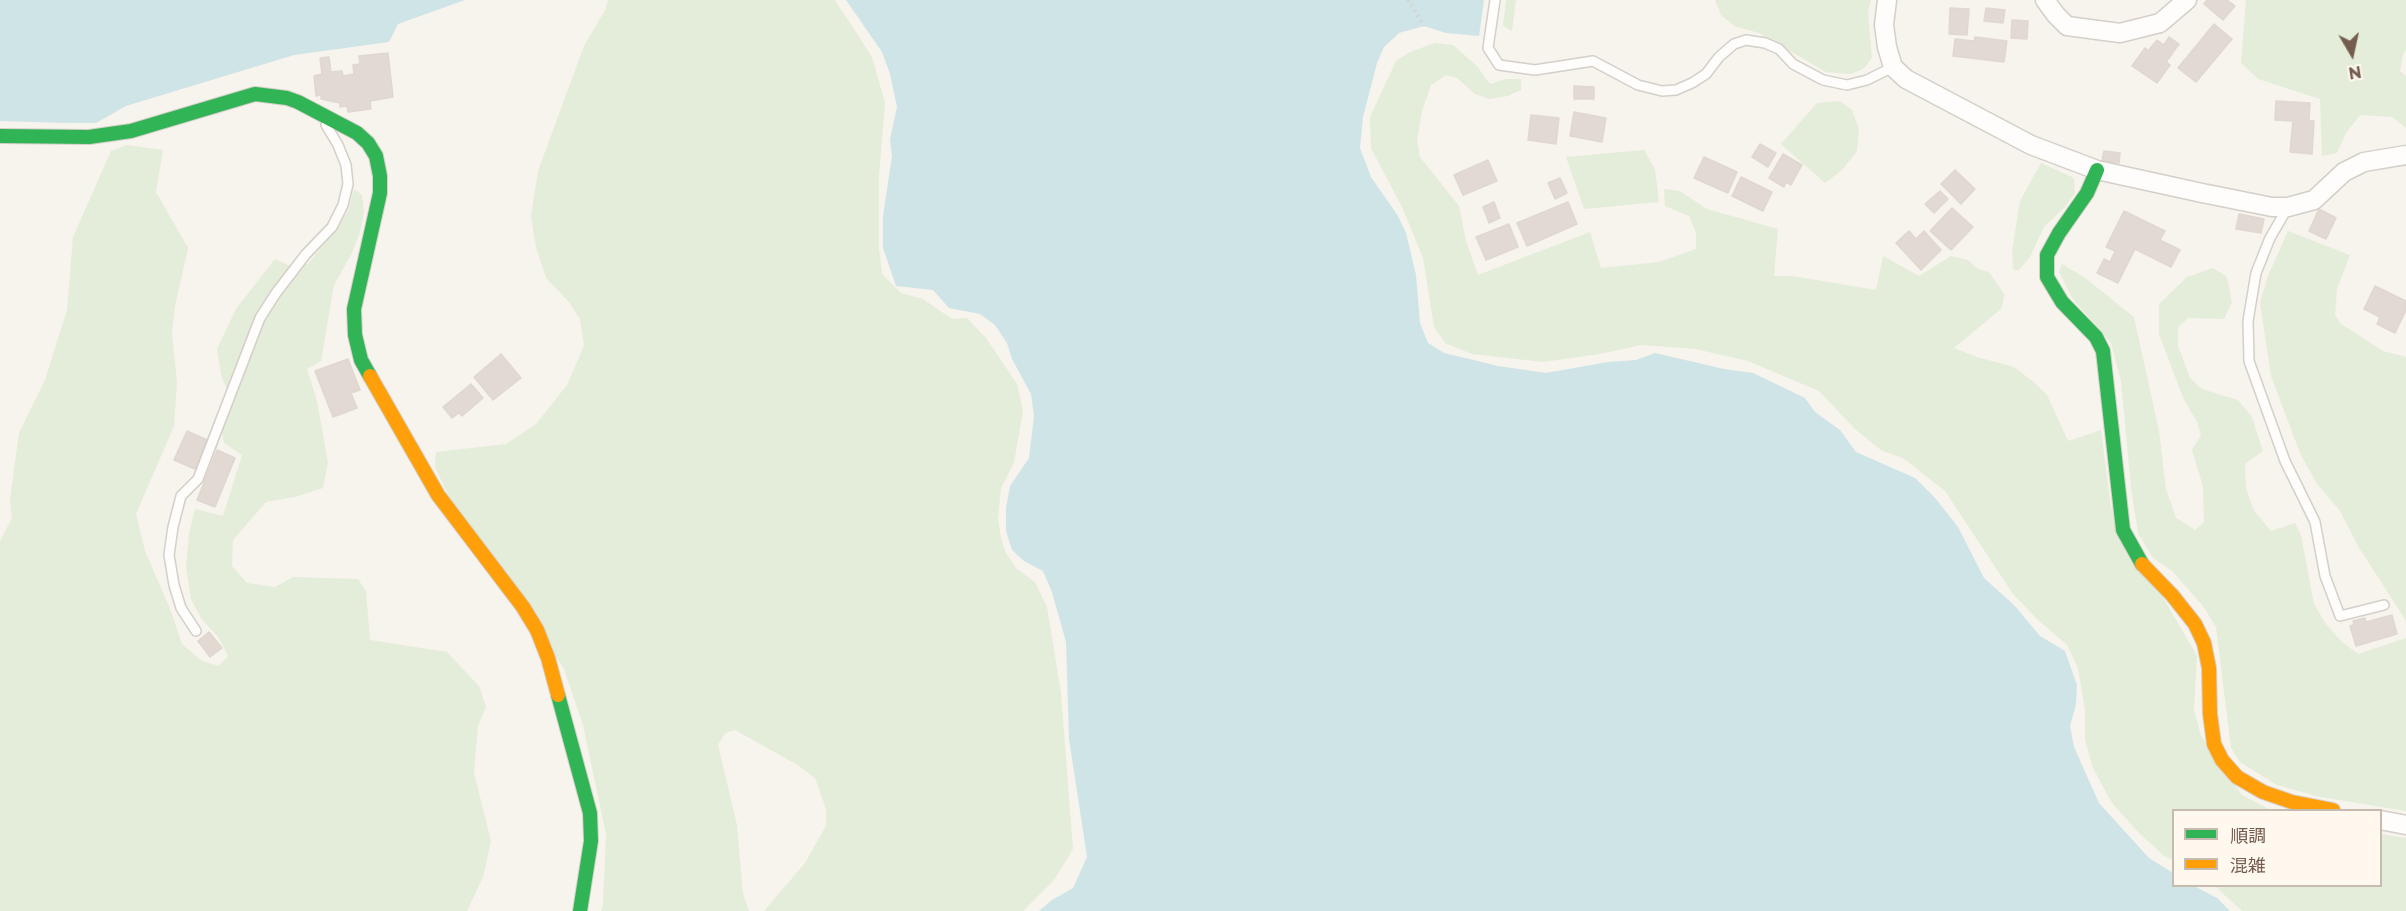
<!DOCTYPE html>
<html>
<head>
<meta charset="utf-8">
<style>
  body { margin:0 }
  #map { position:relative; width:2406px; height:911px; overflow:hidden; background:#f7f3ed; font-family:Montserrat,"Noto Sans JP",sans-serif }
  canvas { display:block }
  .legend { position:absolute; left:2172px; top:809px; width:210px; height:78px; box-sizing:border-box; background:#fef8ef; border:2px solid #c7baaf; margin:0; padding:8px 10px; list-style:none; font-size:18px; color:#745d4e }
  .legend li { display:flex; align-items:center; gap:12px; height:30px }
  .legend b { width:30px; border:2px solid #c7baaf }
  .north { position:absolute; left:2322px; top:24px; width:60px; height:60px; -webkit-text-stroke:4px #fef8ef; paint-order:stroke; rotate:171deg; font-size:16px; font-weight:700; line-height:24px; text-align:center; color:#745d4e }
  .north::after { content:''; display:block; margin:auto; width:21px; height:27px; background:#745d4e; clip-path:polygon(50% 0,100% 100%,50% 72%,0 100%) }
</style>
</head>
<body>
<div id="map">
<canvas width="2406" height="911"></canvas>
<ul class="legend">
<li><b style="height:8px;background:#30b455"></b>順調</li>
<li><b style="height:8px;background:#ff9f0a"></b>混雑</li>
</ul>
<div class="north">N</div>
</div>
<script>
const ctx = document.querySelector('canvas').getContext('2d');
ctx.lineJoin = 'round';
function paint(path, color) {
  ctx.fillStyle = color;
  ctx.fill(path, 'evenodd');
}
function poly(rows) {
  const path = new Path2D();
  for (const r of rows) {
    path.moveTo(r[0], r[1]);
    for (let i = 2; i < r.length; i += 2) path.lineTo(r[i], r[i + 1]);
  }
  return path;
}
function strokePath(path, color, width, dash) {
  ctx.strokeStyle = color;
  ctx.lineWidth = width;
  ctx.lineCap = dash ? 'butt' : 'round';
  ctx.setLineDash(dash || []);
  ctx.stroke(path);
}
const green = poly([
  [608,0,835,0,872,57,885,103,879,175,879,248,882,274,901,293,923,299,952,319,967,318,986,338,1017,384,1023,411,1014,463,1001,488,998,519,1001,538,1006,553,1017,569,1035,582,1047,607,1061,693,1073,849,1054,880,1023,911,764,911,805,863,826,826,826,809,815,778,796,764,735,730,725,733,718,745,737,825,743,893,749,911,601,911,603,904,606,834,583,725,564,669,449,497,435,467,436,452,506,444,536,424,567,385,584,346,580,319,569,302,546,278,536,247,531,216,538,171,584,46,605,10],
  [1506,0,1516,0,1512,31,1503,26],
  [1715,0,1871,0,1868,12,1872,58,1863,69,1851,74,1826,72,1759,33,1734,26,1721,15],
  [2246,0,2406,0,2406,50,2403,54,2400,71,2406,76,2406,128,2392,117,2360,115,2346,133,2337,153,2322,156,2320,99,2258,79,2241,63],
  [1435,43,1453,45,1477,66,1490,84,1506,79,1521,79,1521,90,1508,96,1489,99,1475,94,1457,78,1446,75,1431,85,1422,111,1417,140,1420,157,1459,206,1466,241,1478,275,1590,232,1601,268,1659,262,1696,249,1696,233,1689,216,1665,206,1664,189,1680,191,1707,209,1778,229,1774,276,1793,276,1876,290,1883,256,1919,276,1951,256,1968,260,1978,269,1989,272,2004,294,2002,308,1954,348,1977,357,2014,367,2035,383,2047,395,2068,441,2101,430,2111,508,2197,656,2194,710,2201,736,2242,795,2271,810,2174,810,2173,860,2163,855,2139,833,2112,803,2093,768,2085,740,2085,711,2078,668,2067,645,2037,619,2013,594,1945,491,1903,458,1882,451,1854,428,1819,391,1748,361,1695,349,1642,345,1599,354,1543,362,1472,354,1445,343,1434,327,1423,258,1403,209,1371,148,1370,117,1396,61,1410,52],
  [1840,101,1852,110,1859,129,1857,151,1842,170,1825,183,1781,144,1817,103],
  [127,145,163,150,156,192,188,248,175,306,172,333,177,383,174,426,136,514,145,551,170,609,182,644,202,661,219,666,228,656,219,638,201,618,191,599,186,566,189,534,195,509,223,516,242,455,224,443,222,431,234,401,222,379,217,349,236,309,275,259,288,265,308,264,339,225,349,209,354,189,362,195,364,212,360,232,351,255,334,285,321,361,307,369,317,401,328,463,323,488,295,497,266,502,233,540,232,566,247,583,275,587,293,577,358,579,366,591,370,640,447,652,479,686,486,707,478,726,474,773,491,841,483,877,467,911,0,911,0,541,12,518,10,499,19,433,45,380,67,310,73,237,111,151],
  [1644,150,1655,169,1659,202,1584,209,1566,157],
  [2041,163,2074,178,2075,193,2065,207,2044,227,2030,257,2018,271,2013,269,2012,251,2020,201],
  [2288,231,2350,255,2337,289,2335,315,2341,324,2383,351,2406,357,2406,621,2358,546,2340,511,2317,484,2300,453,2271,376,2260,303,2268,276],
  [2062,264,2085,278,2134,317,2159,431,2166,489,2176,518,2195,530,2204,522,2203,486,2192,450,2201,435,2197,422,2184,400,2159,334,2159,304,2187,277,2213,268,2227,277,2232,302,2224,319,2188,318,2178,327,2178,346,2190,378,2202,389,2238,400,2252,417,2263,451,2245,464,2246,488,2254,511,2271,531,2295,523,2301,535,2314,604,2326,624,2342,642,2358,654,2406,638,2406,811,2320,797,2277,785,2240,762,2231,748,2216,627,2203,606,2172,571,2153,558,2138,533,2131,488,2121,381,2111,343,2074,301,2059,272],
  [2381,834,2406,838,2406,911,2242,911,2215,886,2380,886]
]);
const water = poly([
  [0,0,465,0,398,24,389,42,294,55,126,106,96,123,67,123,0,121],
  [846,0,1484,0,1479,36,1446,33,1424,26,1399,33,1384,47,1377,63,1363,117,1360,148,1371,177,1398,216,1406,233,1416,275,1420,323,1428,343,1444,353,1457,356,1498,366,1546,373,1608,362,1636,360,1655,353,1724,369,1753,373,1805,398,1815,412,1840,430,1856,452,1915,478,1936,499,1958,527,1984,578,2014,605,2040,636,2065,651,2077,685,2076,704,2070,726,2074,747,2099,803,2149,858,2173,873,2174,886,2194,886,2217,898,2230,911,1039,911,1052,900,1073,888,1087,857,1069,739,1066,642,1052,592,1043,571,1024,561,1012,550,1006,531,1006,508,1010,486,1029,458,1034,416,1031,394,1012,359,1007,343,995,325,980,314,949,308,933,290,896,286,883,248,883,216,892,156,890,139,897,107,890,74,882,52]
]);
const building = poly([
  [2207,0,2227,0,2235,6,2223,20,2204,4,2207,0],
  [1950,8,1969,9,1967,35,1949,34,1950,8],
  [1986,8,2005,10,2003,23,1984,21,1986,8],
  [2012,20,2028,21,2027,39,2011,38,2012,20],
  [2214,24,2232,39,2196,82,2178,68,2214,24],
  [1975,37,2007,41,2004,62,1953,56,1955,39,1974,41,1975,37],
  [2169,37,2179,44,2166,62,2170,65,2157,83,2132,66,2145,48,2148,51,2157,40,2164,45,2169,37],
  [388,53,393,97,370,101,371,109,348,112,347,106,340,107,340,103,321,99,321,95,316,96,314,76,322,74,320,58,329,57,331,72,342,71,343,76,354,74,353,65,360,64,359,56,388,53],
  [1574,86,1594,87,1594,99,1574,99,1574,86],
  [2276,101,2310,103,2309,121,2314,121,2312,154,2290,152,2293,121,2275,120,2276,101],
  [1574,112,1606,118,1602,142,1570,136,1574,112],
  [1531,115,1559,118,1556,144,1528,140,1531,115],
  [1760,144,1776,153,1768,167,1752,157,1760,144],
  [2104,151,2120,153,2119,163,2102,161,2104,151],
  [1783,154,1802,165,1791,185,1786,182,1784,187,1769,178,1783,154],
  [1704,157,1737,172,1728,193,1694,178,1704,157],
  [1488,160,1497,181,1463,195,1454,175,1488,160],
  [1955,170,1975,189,1961,204,1941,184,1955,170],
  [1741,177,1772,192,1763,211,1732,196,1741,177],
  [1560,178,1567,193,1555,199,1548,183,1560,178],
  [1940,191,1948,199,1934,213,1925,204,1940,191],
  [1494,202,1500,218,1489,223,1483,207,1494,202],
  [1568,202,1577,224,1527,246,1517,223,1568,202],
  [1952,208,1973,227,1951,250,1930,231,1952,208],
  [2319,209,2336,218,2326,239,2309,231,2319,209],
  [2124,211,2165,231,2160,240,2180,250,2171,267,2135,249,2118,283,2097,273,2104,259,2110,262,2115,251,2106,247,2124,211],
  [2239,214,2264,219,2261,233,2236,229,2239,214],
  [1509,224,1518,247,1486,260,1476,237,1509,224],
  [1909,231,1916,239,1924,231,1941,250,1921,270,1896,243,1909,231],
  [2375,286,2406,301,2406,310,2395,333,2377,324,2380,317,2364,309,2375,286],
  [501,354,521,378,493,400,474,377,501,354],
  [348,359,360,390,351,393,357,408,333,417,315,371,348,359],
  [471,384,483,398,462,416,459,413,452,418,443,407,471,384],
  [187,431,207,440,195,469,174,460,187,431],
  [217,450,235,458,215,507,197,500,217,450],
  [2392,615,2397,634,2356,646,2350,626,2354,625,2353,621,2365,618,2366,622,2392,615],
  [209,632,222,648,210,657,198,641,209,632]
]);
const path = poly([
  [1408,0,1424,26]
]);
const lane = poly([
  [1495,0,1488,48,1499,65,1535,70,1593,61,1638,85,1662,91,1676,90,1692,83,1706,74,1719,57,1734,44,1746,40,1765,43,1779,49,1793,64,1823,80,1847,85,1867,80,1893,67],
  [2288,207,2270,238,2256,273,2248,321,2249,361,2285,461,2315,522,2325,576,2340,616,2384,605],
  [196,631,181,608,174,585,169,555,173,527,181,496,198,479,260,318,276,293,306,254,332,227,343,205,348,184,346,165,338,145,326,125]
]);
const street = poly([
  [1887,0,1884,25,1887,47,1893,67,1906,79,2031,145,2097,170,2202,193,2272,207,2288,207,2314,200,2344,172,2364,162,2406,155],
  [2045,0,2056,15,2067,26,2120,33,2160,23,2187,0],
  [2380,820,2406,825]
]);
const fast = poly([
  [0,136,89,137,131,131,255,94,287,98,298,102,357,133,368,143,376,156,380,176,380,193,354,309,355,335,361,360,370,376],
  [2097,170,2087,193,2059,233,2047,255,2047,277,2062,302,2096,337,2103,351,2123,530,2142,564],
  [558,695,590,813,591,841,580,911]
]);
const slow = poly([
  [370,376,438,495,523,607,537,630,548,658,558,695],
  [2142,564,2172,595,2195,624,2204,643,2209,668,2210,714,2214,744,2222,760,2237,777,2263,792,2292,802,2333,810]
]);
paint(green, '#e4edd9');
paint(water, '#cfe4e7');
paint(building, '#e1d9d2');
strokePath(building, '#dfd7d0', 1.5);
strokePath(lane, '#d4cfc8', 12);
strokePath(street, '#d4cfc8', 21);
strokePath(fast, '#d6d0ca', 16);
strokePath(slow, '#d6d0ca', 16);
strokePath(path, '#d8d1cc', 4, [1.5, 4.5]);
strokePath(lane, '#fefdfc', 9);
strokePath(street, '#fefdfc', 18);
strokePath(fast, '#30b455', 14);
strokePath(slow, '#ff9f0a', 14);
</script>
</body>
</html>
